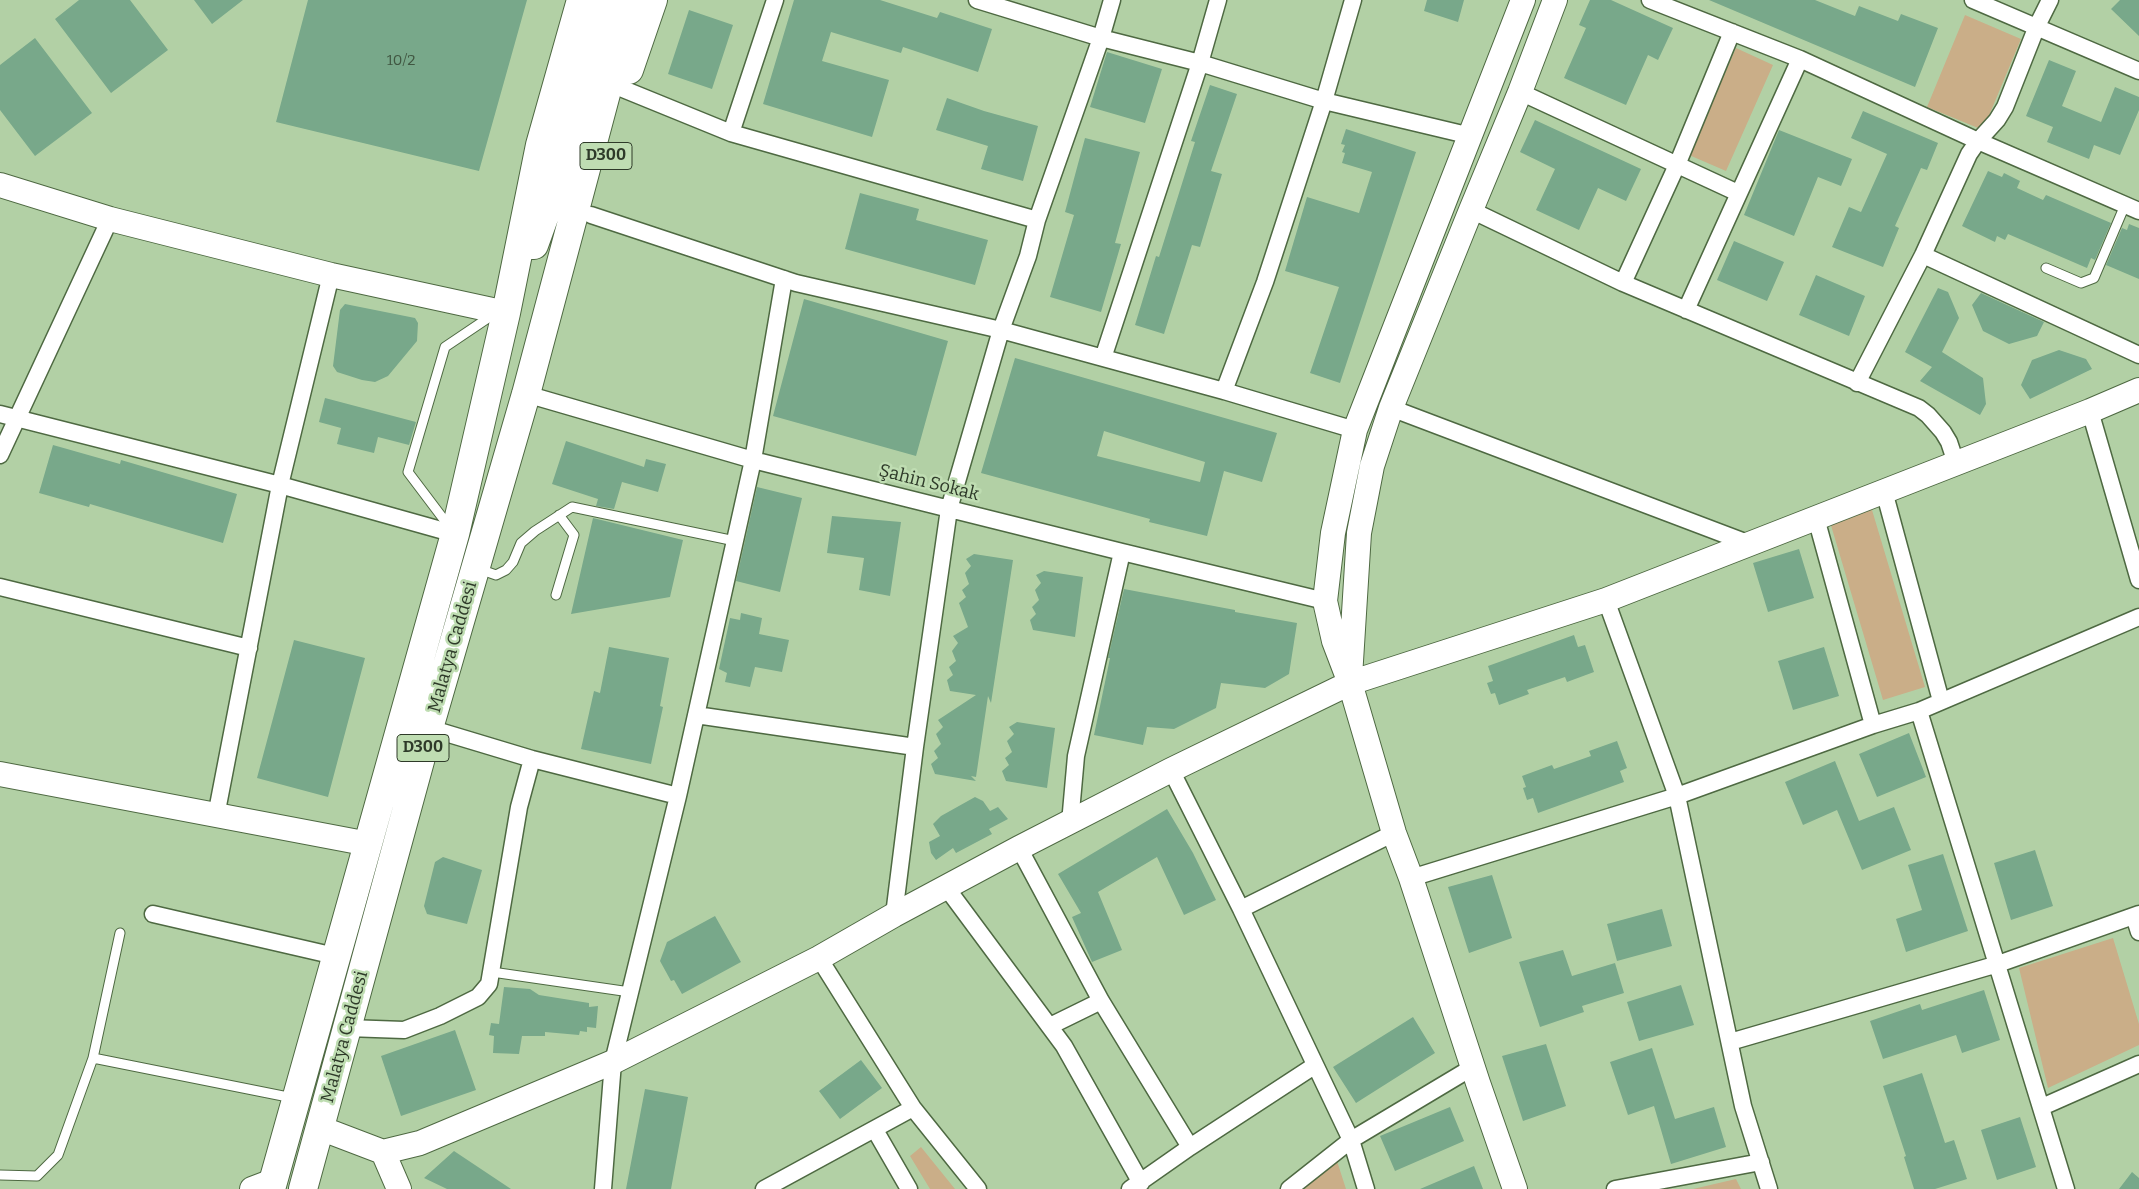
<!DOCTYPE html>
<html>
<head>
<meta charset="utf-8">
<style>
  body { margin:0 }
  canvas { display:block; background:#b2d0a5 }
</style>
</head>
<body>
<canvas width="2139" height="1189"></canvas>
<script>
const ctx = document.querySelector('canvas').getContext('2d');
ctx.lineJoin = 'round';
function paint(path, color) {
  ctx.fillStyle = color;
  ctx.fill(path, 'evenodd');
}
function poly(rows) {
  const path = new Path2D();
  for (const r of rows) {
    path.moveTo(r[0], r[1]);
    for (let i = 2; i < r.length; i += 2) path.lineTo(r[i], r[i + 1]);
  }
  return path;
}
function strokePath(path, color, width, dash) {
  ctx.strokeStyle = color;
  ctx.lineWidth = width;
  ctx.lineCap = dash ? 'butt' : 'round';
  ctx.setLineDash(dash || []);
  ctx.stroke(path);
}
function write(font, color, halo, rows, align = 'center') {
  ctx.font = font + ' Bitter,serif';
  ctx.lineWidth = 5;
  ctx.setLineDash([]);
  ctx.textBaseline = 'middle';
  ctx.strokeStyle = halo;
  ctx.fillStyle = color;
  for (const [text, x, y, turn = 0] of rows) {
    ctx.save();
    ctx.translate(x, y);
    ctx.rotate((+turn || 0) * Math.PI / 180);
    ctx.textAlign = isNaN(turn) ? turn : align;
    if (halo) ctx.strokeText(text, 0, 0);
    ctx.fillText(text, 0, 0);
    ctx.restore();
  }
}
const green = poly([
  [1965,15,2021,39,1983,130,1927,107],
  [1736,48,1773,65,1726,171,1689,155],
  [1872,510,1925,687,1883,700,1830,522],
  [2113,938,2139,1024,2139,1045,2048,1088,2019,968],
  [921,1147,955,1189,930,1189,910,1156],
  [1337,1161,1346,1189,1303,1189],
  [1736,1179,1741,1189,1693,1189]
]);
const building = poly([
  [79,0,130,0,168,50,111,93,55,19],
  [194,0,243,0,212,24],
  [308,0,527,0,479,171,276,122],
  [794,0,880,0,937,18,940,12,992,29,978,72,903,47,901,53,831,32,822,61,889,80,872,137,763,104],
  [1427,0,1464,0,1458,22,1424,11],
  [1590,0,1611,0,1673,28,1658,60,1648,55,1626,105,1564,78,1586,28,1579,25],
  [1709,0,1815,0,1855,16,1859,6,1898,21,1901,14,1938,28,1915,87],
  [2120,0,2139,0,2139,36,2111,9],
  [689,10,733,25,712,89,668,74],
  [35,38,92,113,35,156,0,110,0,65],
  [1107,52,1162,69,1145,123,1090,107],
  [2049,60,2076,71,2062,106,2101,122,2115,87,2139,97,2139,110,2120,155,2094,145,2089,159,2047,142,2053,127,2026,116],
  [1210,85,1237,94,1211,171,1222,174,1200,247,1192,245,1164,334,1135,325,1156,256,1159,257,1195,142,1191,141],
  [947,98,984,111,1038,126,1023,181,981,169,988,146,936,130],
  [1863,111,1938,143,1927,170,1921,168,1895,226,1899,228,1883,267,1832,247,1849,207,1861,212,1887,154,1851,138],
  [1535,120,1641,169,1626,201,1598,188,1579,230,1536,210,1555,169,1520,152],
  [1346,129,1416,152,1340,383,1310,373,1339,287,1285,271,1307,197,1359,213,1372,172,1342,163,1345,153,1342,152,1345,145,1341,144],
  [1779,130,1852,159,1841,186,1818,177,1794,236,1744,215],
  [1085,138,1140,152,1115,243,1121,244,1101,312,1050,297,1074,215,1065,212],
  [1988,171,2002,177,2004,173,2020,181,2017,188,2043,200,2046,195,2111,223,2095,260,2091,258,2087,268,2008,234,2005,240,1997,236,1995,242,1962,226],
  [860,193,919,209,916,220,988,240,975,285,845,249],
  [2129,224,2139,228,2139,279,2106,265,2122,228,2127,230],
  [1734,241,1784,262,1767,301,1717,280],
  [1816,275,1865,296,1849,336,1799,315],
  [1938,288,1948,292,1959,318,1942,352,1983,378,1986,404,1980,415,1920,381,1932,367,1905,352],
  [1981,293,2044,322,2037,336,2009,344,1983,331,1972,305],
  [804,299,948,341,916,456,773,416],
  [345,304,415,318,418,323,417,341,388,376,375,382,362,380,337,372,333,366,340,310],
  [2059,350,2086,359,2092,369,2030,399,2021,385,2032,360],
  [1015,358,1277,433,1262,482,1224,471,1207,536,1149,522,1150,519,981,473],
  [1104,431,1205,462,1200,482,1097,456],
  [325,398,416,422,409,445,378,437,374,453,337,444,341,428,319,422],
  [566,441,644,467,646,459,666,464,658,492,622,482,614,509,596,506,598,499,552,484],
  [53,445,120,464,121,460,237,494,223,543,90,504,89,507,39,493],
  [757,487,802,498,780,592,736,581],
  [832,516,901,522,890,596,859,590,864,558,827,553],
  [593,518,683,540,670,597,571,614],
  [1799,549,1814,598,1768,612,1753,563],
  [974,554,1013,560,991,703,988,696,976,777,971,776,976,781,935,774,931,764,938,758,934,751,941,744,936,734,943,727,938,720,976,695,950,691,947,680,953,675,949,667,956,661,952,651,958,643,953,636,968,627,959,603,966,597,962,590,969,584,965,573,971,566,966,559],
  [1044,571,1083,577,1075,637,1033,630,1030,620,1036,614,1032,607,1039,600,1035,590,1041,583,1036,575],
  [1124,589,1235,610,1235,612,1297,623,1289,674,1265,688,1221,683,1216,708,1174,729,1147,727,1143,745,1094,735,1110,658,1108,658],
  [741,613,762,618,759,634,789,640,782,672,755,667,750,687,725,682,727,673,719,669,730,618,740,620],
  [1574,635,1578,647,1585,645,1594,672,1567,682,1565,677,1527,690,1529,694,1499,705,1495,693,1491,694,1487,683,1493,681,1488,666],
  [294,640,365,658,328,797,257,778],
  [609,647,669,658,660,706,663,707,651,764,581,749,594,691,600,693],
  [1824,647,1839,696,1793,710,1778,661],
  [1017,722,1055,728,1047,788,1006,781,1002,771,1009,765,1005,758,1012,752,1007,741,1014,734,1009,727],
  [1909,733,1926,777,1877,797,1859,754],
  [1617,741,1627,768,1620,771,1624,782,1538,813,1533,798,1527,800,1523,788,1526,787,1522,776,1552,765,1554,769,1591,756,1589,751],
  [1835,761,1859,821,1894,807,1911,850,1862,870,1837,810,1803,825,1785,782],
  [975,797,983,801,990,811,998,807,1008,819,989,829,992,834,956,853,953,848,936,860,931,853,929,842,940,836,933,824,941,816],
  [1167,809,1193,853,1216,900,1184,915,1157,857,1098,892,1122,950,1092,962,1072,917,1081,913,1058,874],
  [2035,850,2053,906,2011,920,1994,863],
  [1943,854,1968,931,1906,952,1896,919,1922,910,1908,865],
  [443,857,482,870,467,924,427,914,424,906,435,862],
  [1492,875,1512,938,1469,953,1448,887],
  [1662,909,1672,946,1617,961,1607,924],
  [715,916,741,962,682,994,674,980,671,981,660,961,667,942],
  [1563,950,1572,976,1615,963,1624,993,1582,1006,1584,1012,1540,1027,1519,962],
  [1681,985,1694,1025,1639,1041,1627,1002],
  [504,987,530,989,539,995,589,1003,589,1007,598,1006,596,1028,587,1027,587,1032,580,1031,579,1035,545,1032,545,1036,522,1036,519,1054,493,1053,494,1036,489,1035,491,1023,499,1024],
  [1984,990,2000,1040,1962,1053,1956,1035,1883,1059,1870,1021,1920,1004,1922,1010],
  [1413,1017,1435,1053,1356,1103,1333,1067],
  [455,1030,476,1090,401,1116,381,1056],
  [1546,1044,1566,1106,1523,1121,1502,1056],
  [1652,1048,1675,1119,1714,1107,1726,1147,1671,1164,1654,1106,1628,1115,1610,1062],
  [861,1060,882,1088,840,1119,819,1091],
  [1922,1073,1945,1143,1954,1140,1967,1179,1935,1189,1914,1189,1904,1157,1906,1156,1883,1086],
  [645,1089,688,1097,671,1189,626,1189],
  [1450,1107,1464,1141,1395,1171,1380,1136],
  [2020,1117,2036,1167,1997,1180,1981,1130],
  [454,1151,511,1189,447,1189,424,1178],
  [1474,1166,1483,1189,1420,1189],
  [2132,1172,2139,1178,2139,1189,2119,1189]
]);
const lane = poly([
  [2046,268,2081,283,2094,278,2125,205],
  [451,529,408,472,445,347,494,314],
  [479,569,496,575,506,570,513,562,521,543,535,531,572,507,735,541],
  [556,595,574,535,559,515],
  [492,972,630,992],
  [93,1058,120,933],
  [0,1175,37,1176,58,1155,93,1058,293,1098]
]);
const street = poly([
  [977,0,1101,38,1200,63,1324,101,1471,136],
  [1650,0,1800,59,1978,141,2139,211],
  [1973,0,2139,71],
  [623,89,731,133,1037,220],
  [1520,92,1738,193],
  [731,133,775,0],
  [1471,210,1623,283,1919,408,1928,415,1943,432,1949,442,1956,463],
  [591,215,796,283,1001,330,1224,391,1355,430],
  [1923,255,2139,355],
  [1623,283,1677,165,1732,32],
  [1686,310,1800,59],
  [1103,358,1200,63,1218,0],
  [1857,383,1923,255,1969,154,1978,141,1997,120,2005,107,2037,26,2050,0],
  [1224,391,1265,282,1324,101,1353,0],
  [526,394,753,460,1122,552,1325,601],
  [1391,408,1750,544],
  [2090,411,2139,580],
  [0,414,280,485,455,534],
  [0,455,110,219],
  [1884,491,1941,701],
  [1816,518,1873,725],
  [0,587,249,648],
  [1606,600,1677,796,1743,1106,1769,1189],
  [1919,711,2066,1189],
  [696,715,915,747],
  [429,728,532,759,678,796],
  [1171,770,1241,909,1351,1140,1366,1189],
  [216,816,280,485,331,275],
  [1070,823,1076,756,1122,552],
  [1019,848,1101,1001,1190,1147],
  [1411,878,1677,796,1873,725,1919,711,2139,617],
  [946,887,1064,1046,1141,1183],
  [1241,909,1394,833],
  [153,914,335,956],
  [894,915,915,747,949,509,1001,330,1028,256,1037,220,1101,38,1112,0],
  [2134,916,2139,932],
  [819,958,913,1108,978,1189],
  [1050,1026,1101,1001],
  [347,1028,404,1030,440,1016,478,997,489,984,519,807,532,759],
  [1730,1042,1998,964,2139,914],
  [2042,1107,2139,1064],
  [875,1130,909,1189],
  [603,1189,613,1062,678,796,753,460,784,279],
  [764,1189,913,1108],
  [1130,1189,1190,1147,1314,1066],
  [1289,1189,1351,1140,1473,1067],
  [1615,1189,1761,1162]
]);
const secondary = poly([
  [0,185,110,219,331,275,506,313],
  [1350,677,1359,533,1372,466,1391,408,1471,210,1520,92,1555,0],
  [0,774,369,844],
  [320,1128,383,1152,420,1143,613,1062,819,958,894,915,1019,848,1171,770,1350,683,1606,600,2090,411,2139,390],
  [383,1152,399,1189],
  [252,1189,273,1181],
  [1515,1189,1478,1083,1411,878,1394,833,1350,683,1334,641,1325,601,1333,533,1355,430,1523,0]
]);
const highway = poly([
  [629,70,653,0],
  [534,245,546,212,608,0],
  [271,1189,455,534,506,313,540,145,581,0],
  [303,1189,429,728,526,394,631,0]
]);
const numberNames = [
  ["10/2",401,61]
];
const shields = [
  [606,156,52],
  [423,748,52]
];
const shieldNames = [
  ["D300",606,156],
  ["D300",423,748]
];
const streetNames = [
  ["Şahin Sokak",929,483,14],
  ["Malatya Caddesi",453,647,-74],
  ["Malatya Caddesi",345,1037,-75]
];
paint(green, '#caae88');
paint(building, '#78a88a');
strokePath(lane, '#4e6942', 11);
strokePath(street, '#4e6942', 19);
strokePath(secondary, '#4e6942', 26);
strokePath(highway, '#4e6942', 30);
strokePath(lane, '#fff', 9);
strokePath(street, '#fff', 16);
strokePath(secondary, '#fff', 24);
strokePath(highway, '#fff', 28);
write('15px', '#405641', null, numberNames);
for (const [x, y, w] of shields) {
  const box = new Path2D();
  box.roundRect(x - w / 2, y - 13.5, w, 27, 4);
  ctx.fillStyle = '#bfddb2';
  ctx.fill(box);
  strokePath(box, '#2e3a29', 1);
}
write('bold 16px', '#2e3a29', null, shieldNames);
write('18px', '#2e3a29', '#bfddb2', streetNames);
</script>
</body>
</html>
